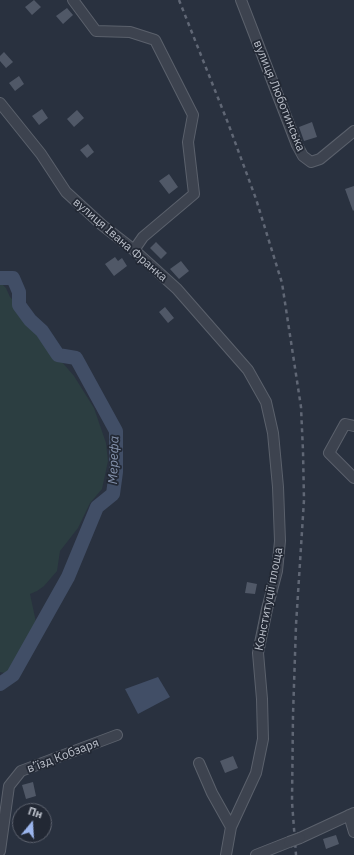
<!DOCTYPE html>
<html>
<head>
<meta charset="utf-8">
<style>
  body { margin:0 }
  #map { position:relative; width:354px; height:855px; overflow:hidden; background:#29313f; font-family:"IBM Plex Sans",sans-serif }
  canvas { display:block }
  .north { position:absolute; left:12px; top:803px; width:40px; height:40px; box-sizing:border-box; background:#222834; border:1px solid #5f6470; border-radius:50%; rotate:18deg; font-size:11px; font-weight:700; line-height:16px; text-align:center; color:#babfc9 }
  .north::after { content:''; display:block; margin:auto; width:14px; height:18px; background:#9bb5ed; clip-path:polygon(50% 0,100% 100%,50% 72%,0 100%) }
</style>
</head>
<body>
<div id="map">
<canvas width="354" height="855"></canvas>
<div class="north">Пн</div>
</div>
<script>
const ctx = document.querySelector('canvas').getContext('2d');
ctx.lineJoin = 'round';
function paint(path, color) {
  ctx.fillStyle = color;
  ctx.fill(path, 'evenodd');
}
function poly(rows) {
  const path = new Path2D();
  for (const r of rows) {
    path.moveTo(r[0], r[1]);
    for (let i = 2; i < r.length; i += 2) path.lineTo(r[i], r[i + 1]);
  }
  return path;
}
function strokePath(path, color, width, dash) {
  ctx.strokeStyle = color;
  ctx.lineWidth = width;
  ctx.lineCap = dash ? 'butt' : 'round';
  ctx.setLineDash(dash || []);
  ctx.stroke(path);
}
function write(font, color, halo, rows, align = 'center') {
  ctx.font = font + ' "IBM Plex Sans",sans-serif';
  ctx.lineWidth = 3.5;
  ctx.setLineDash([]);
  ctx.textBaseline = 'middle';
  ctx.strokeStyle = halo;
  ctx.fillStyle = color;
  for (const [text, x, y, turn = 0] of rows) {
    ctx.save();
    ctx.translate(x, y);
    ctx.rotate((+turn || 0) * Math.PI / 180);
    ctx.textAlign = isNaN(turn) ? turn : align;
    if (halo) ctx.strokeText(text, 0, 0);
    ctx.fillText(text, 0, 0);
    ctx.restore();
  }
}
const green = poly([
  [0,282,6,288,10,297,16,303,19,305,24,322,31,328,48,350,62,362,74,376,94,408,106,443,108,461,102,489,90,503,78,528,60,551,57,571,44,586,37,591,30,594,36,622,26,648,15,664,13,675,0,672]
]);
const water = poly([
  [158,677,170,697,138,714,125,689]
]);
const river = poly([
  [0,278,13,278,19,292,19,305,30,320,42,331,58,355,76,358,116,431,116,472,113,494,97,507,68,577,13,675,0,684]
]);
const building = poly([
  [34,0,41,7,32,15,25,7],
  [67,8,73,15,63,24,56,16],
  [4,52,13,62,6,68,0,61,0,56],
  [19,76,24,84,15,91,9,83],
  [42,109,48,118,39,125,32,116],
  [77,110,84,118,74,127,67,119],
  [312,122,317,137,304,141,299,127],
  [88,144,94,152,87,158,80,150],
  [169,174,178,187,169,194,159,181],
  [354,186,354,210,353,211,345,189],
  [156,242,167,253,161,259,150,248],
  [115,257,118,261,122,258,127,266,114,276,105,264],
  [181,261,189,271,179,279,170,269],
  [165,307,174,318,168,323,159,312],
  [247,582,257,584,255,594,245,593],
  [233,756,238,768,225,773,220,761],
  [33,782,36,796,26,799,22,785],
  [336,835,339,844,326,849,323,839]
]);
const minor = poly([
  [73,0,96,31,130,32,155,40,193,115,188,142,194,194,143,237,134,250],
  [241,0,297,145,303,156,311,162,320,159,354,131],
  [0,103,41,154,66,192,102,225,134,250,177,289,248,370,266,402,273,433,278,487,280,541,277,571,267,609,258,653,262,699,263,739,256,773,231,827,226,855],
  [354,426,345,424,329,453,354,478],
  [199,763,212,793,231,827],
  [349,815,354,832],
  [300,838,354,813],
  [0,851,9,786,21,771,117,735],
  [256,855,289,842]
]);
const rail = poly([
  [179,0,228,123,256,199,282,283,301,407,303,451,304,500,296,625,293,715,292,802,296,855]
]);
const minorBridge = poly([
  [289,842,300,838]
]);
const streetNames = [
  ["вулиця Люботинська",279,96,68],
  ["вулиця Івана Франка",120,240,41],
  ["Конституції площа",269,599,-79],
  ["в’їзд Кобзаря",63,756,-21]
];
const waterNames = [
  ["Мерефа",114,460,-88]
];
paint(green, '#2c3e41');
paint(water, '#414e66');
strokePath(river, '#414e66', 14);
paint(building, '#505867');
strokePath(minor, '#5b616c', 12);
strokePath(minor, '#3d434f', 10);
strokePath(rail, '#606775', 2.5, [4, 4]);
strokePath(minorBridge, '#5b616c', 12, []);
strokePath(minorBridge, '#3d434f', 10);
write('12px', '#babfc9', '#222834', streetNames);
write('italic 13px', '#8593ad', '#222834', waterNames);
</script>
</body>
</html>
